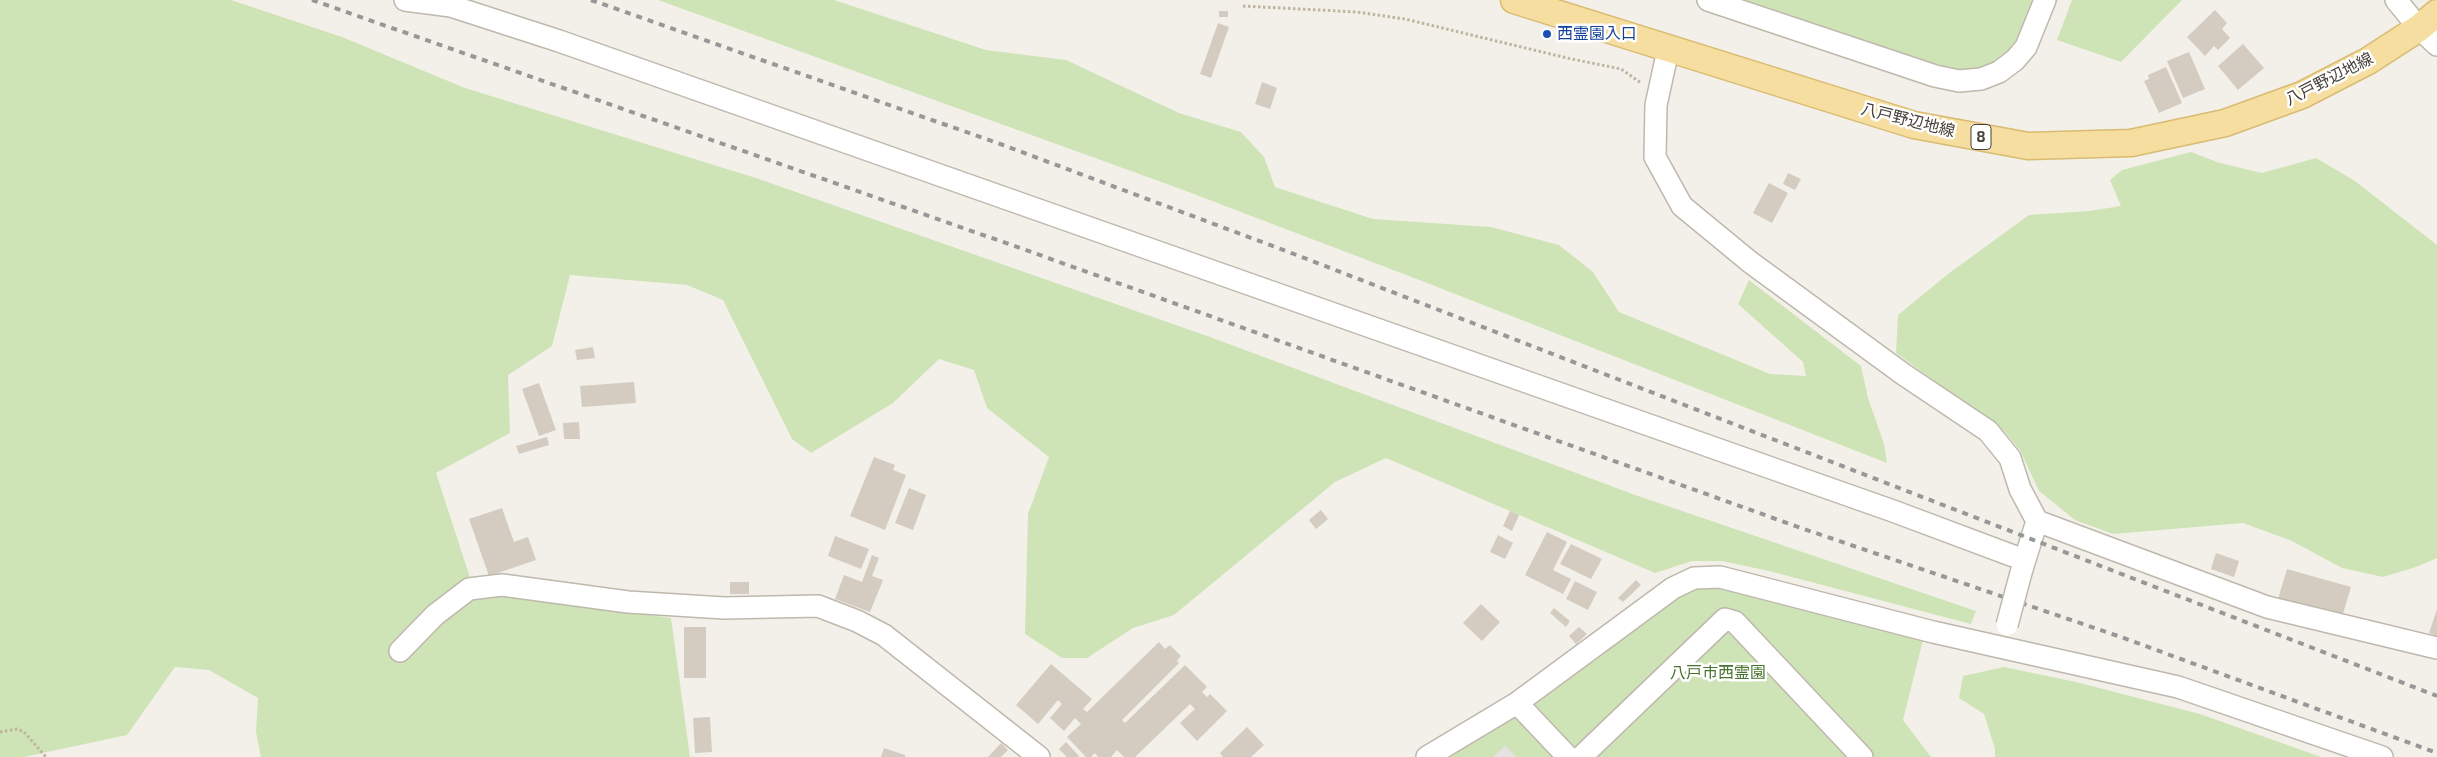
<!DOCTYPE html>
<html>
<head>
<meta charset="utf-8">
<style>
  body { margin:0 }
  canvas { display:block; background:#f3f0e9 }
</style>
</head>
<body>
<canvas width="2437" height="757"></canvas>
<script>
const ctx = document.querySelector('canvas').getContext('2d');
ctx.lineJoin = 'round';
function paint(path, color) {
  ctx.fillStyle = color;
  ctx.fill(path, 'evenodd');
}
function poly(rows) {
  const path = new Path2D();
  for (const r of rows) {
    path.moveTo(r[0], r[1]);
    for (let i = 2; i < r.length; i += 2) path.lineTo(r[i], r[i + 1]);
  }
  return path;
}
function strokePath(path, color, width, dash) {
  ctx.strokeStyle = color;
  ctx.lineWidth = width;
  ctx.lineCap = dash ? 'butt' : 'round';
  ctx.setLineDash(dash || []);
  ctx.stroke(path);
}
function write(font, color, halo, rows, align = 'center') {
  ctx.font = font + ' "Exo 2","Noto Sans JP",sans-serif';
  ctx.lineWidth = 5;
  ctx.setLineDash([]);
  ctx.textBaseline = 'middle';
  ctx.strokeStyle = halo;
  ctx.fillStyle = color;
  for (const [text, x, y, turn = 0] of rows) {
    ctx.save();
    ctx.translate(x, y);
    ctx.rotate((+turn || 0) * Math.PI / 180);
    ctx.textAlign = isNaN(turn) ? turn : align;
    if (halo) ctx.strokeText(text, 0, 0);
    ctx.fillText(text, 0, 0);
    ctx.restore();
  }
}
const green = poly([
  [0,0,231,0,342,37,465,88,756,178,1210,337,1638,496,1976,611,1971,624,1769,571,1722,561,1692,561,1655,573,1386,458,1335,482,1174,615,1133,628,1087,658,1062,658,1025,634,1028,514,1049,457,987,408,974,370,939,359,893,403,811,453,792,439,723,300,687,285,570,275,552,346,508,375,510,433,436,473,474,590,671,618,690,757,261,757,256,732,258,698,209,670,175,667,127,735,24,757,0,757],
  [658,0,834,0,986,50,1066,60,1179,113,1241,132,1264,157,1275,187,1373,219,1491,227,1559,245,1593,272,1619,312,1770,374,1806,376,1803,362,1738,304,1749,280,1861,366,1868,398,1884,444,1887,463,1422,281,1178,188],
  [1734,0,2035,0,2022,35,2011,51,1995,65,1976,71,1958,71,1939,68],
  [2072,0,2182,0,2121,62,2057,40],
  [2191,152,2220,163,2262,173,2316,158,2355,181,2437,245,2437,558,2416,567,2383,577,2342,568,2292,541,2243,523,2113,534,2075,520,2039,491,2020,450,2004,431,1896,353,1898,315,1948,274,2029,215,2089,211,2121,206,2110,180,2122,170],
  [1710,586,1728,588,1923,640,1903,720,1931,757,1450,757,1561,685,1671,603,1689,592],
  [2004,667,2076,682,2200,714,2321,757,1995,757,1995,749,1984,714,1959,698,1963,676]
]);
const parking = poly([
  [1505,745,1516,757,1493,757,1505,746]
]);
const building = poly([
  [2215,10,2227,23,2222,29,2230,38,2218,50,2214,46,2205,56,2187,37],
  [1219,11,1228,11,1228,17,1219,17],
  [1218,23,1229,27,1211,78,1200,74],
  [2243,44,2264,68,2238,90,2218,66],
  [2189,52,2205,89,2183,98,2167,61],
  [2166,67,2182,103,2159,113,2144,81,2149,79,2148,75],
  [1262,82,1277,88,1270,109,1255,104],
  [1788,173,1801,179,1795,190,1783,184],
  [1769,183,1788,193,1772,223,1753,213],
  [593,347,595,358,577,360,575,350],
  [634,382,636,403,582,407,580,386],
  [539,383,556,430,539,436,522,389],
  [579,422,580,439,564,439,563,423],
  [547,437,549,445,519,454,516,446],
  [874,457,895,465,893,470,906,475,885,530,850,516],
  [909,488,926,495,913,530,895,523],
  [502,508,514,542,528,537,536,560,489,576,469,519],
  [1321,510,1328,519,1316,529,1309,520],
  [1510,511,1519,515,1512,531,1503,526],
  [1547,532,1567,542,1553,570,1571,579,1563,594,1525,575],
  [1498,535,1513,543,1505,559,1490,552],
  [835,536,869,549,861,569,828,556],
  [1571,544,1602,559,1591,579,1560,564],
  [2216,553,2239,561,2234,577,2211,569],
  [872,555,879,558,872,576,883,580,870,612,835,599,844,575,862,582],
  [2287,569,2351,587,2342,617,2278,599],
  [1636,580,1641,585,1623,602,1618,598],
  [1575,581,1597,592,1588,610,1566,599],
  [730,582,749,582,749,594,730,594],
  [1481,604,1500,622,1482,641,1463,623],
  [1554,608,1570,621,1566,627,1550,613],
  [2437,609,2437,636,2429,633],
  [684,627,706,627,706,678,684,678],
  [1579,627,1587,634,1576,644,1569,636],
  [1159,642,1165,649,1170,645,1181,656,1177,661,1179,663,1122,720,1125,723,1185,665,1207,687,1202,692,1207,697,1210,694,1227,711,1197,741,1180,723,1195,709,1190,704,1135,757,1124,757,1117,750,1111,757,1098,757,1095,753,1091,757,1086,757,1067,737,1081,724,1075,718,1064,731,1050,718,1062,704,1058,700,1038,724,1016,705,1051,664,1092,699,1083,709,1087,712],
  [710,717,712,752,695,753,693,718],
  [1247,727,1264,745,1251,757,1223,757,1220,753],
  [1066,742,1079,756,1078,757,1067,757,1059,749],
  [1001,743,1008,750,1001,757,988,757],
  [884,748,905,755,905,757,881,757]
]);
const path = poly([
  [1243,6,1357,12,1405,19,1567,58,1621,69,1641,83],
  [0,732,17,729,24,732,46,757]
]);
const minor = poly([
  [405,0,451,6,559,41,1893,511,2024,560],
  [1708,0,1935,76,1959,81,1981,79,1999,72,2015,60,2026,47,2045,0],
  [2396,0,2419,28,2437,45],
  [1668,50,1656,105,1655,157,1682,206,1750,262,1903,374,1988,431,2010,458,2020,489,2037,521,2267,607,2437,648],
  [2022,569,2037,521],
  [400,651,435,615,469,589,502,585,628,602,724,608,818,606,857,621,884,635,1039,757],
  [1517,703,1568,757],
  [1427,757,1517,703,1673,588,1694,578,1720,577,1933,632,2178,687,2382,757],
  [1581,757,1725,619,1735,622,1862,757]
]);
const major = poly([
  [1514,0,1914,125,2028,146,2131,143,2225,123,2302,95,2368,61,2419,28,2437,13]
]);
const rail = poly([
  [312,0,1023,249,1801,528,2121,637,2437,753],
  [591,0,1003,145,1294,254,2437,696]
]);
const minorBridge = poly([
  [2007,625,2022,569]
]);
const markers = [
  [1547,34,5,"#1a4fb4"]
];
const shields = [
  [1981,137,20]
];
const shieldNames = [
  ["8",1981,137]
];
const transitNames = [
  ["西霊園入口",1557,34]
];
const streetNames = [
  ["八戸野辺地線",2329,79,-27],
  ["八戸野辺地線",1908,120,14]
];
const parkNames = [
  ["八戸市西霊園",1718,673]
];
paint(green, '#cfe4b6');
paint(parking, '#e5e3e1');
paint(building, '#d4ccc0');
strokePath(minor, '#beb8ad', 24);
strokePath(major, '#d9bb71', 29);
strokePath(path, '#beb49f', 3, [2.5, 2.5]);
strokePath(minor, '#fff', 21);
strokePath(major, '#f5dea0', 26);
strokePath(rail, '#979797', 4, [6, 6]);
strokePath(minorBridge, '#beb8ad', 24, []);
strokePath(minorBridge, '#fff', 21);
for (const [x, y, r, color] of markers) {
  const dot = new Path2D();
  dot.arc(x, y, r, 0, 2 * Math.PI);
  ctx.fillStyle = color;
  ctx.fill(dot);
  strokePath(dot, '#fff', 2);
}
for (const [x, y, w] of shields) {
  const box = new Path2D();
  box.roundRect(x - w / 2, y - 12.5, w, 25, 4);
  ctx.fillStyle = '#fff';
  ctx.fill(box);
  strokePath(box, '#464138', 1);
}
write('bold 15px', '#464138', null, shieldNames);
write('16px', '#164399', '#fff', transitNames, 'left');
write('16px', '#464138', '#fff', streetNames);
write('16px', '#497330', '#fff', parkNames);
</script>
</body>
</html>
